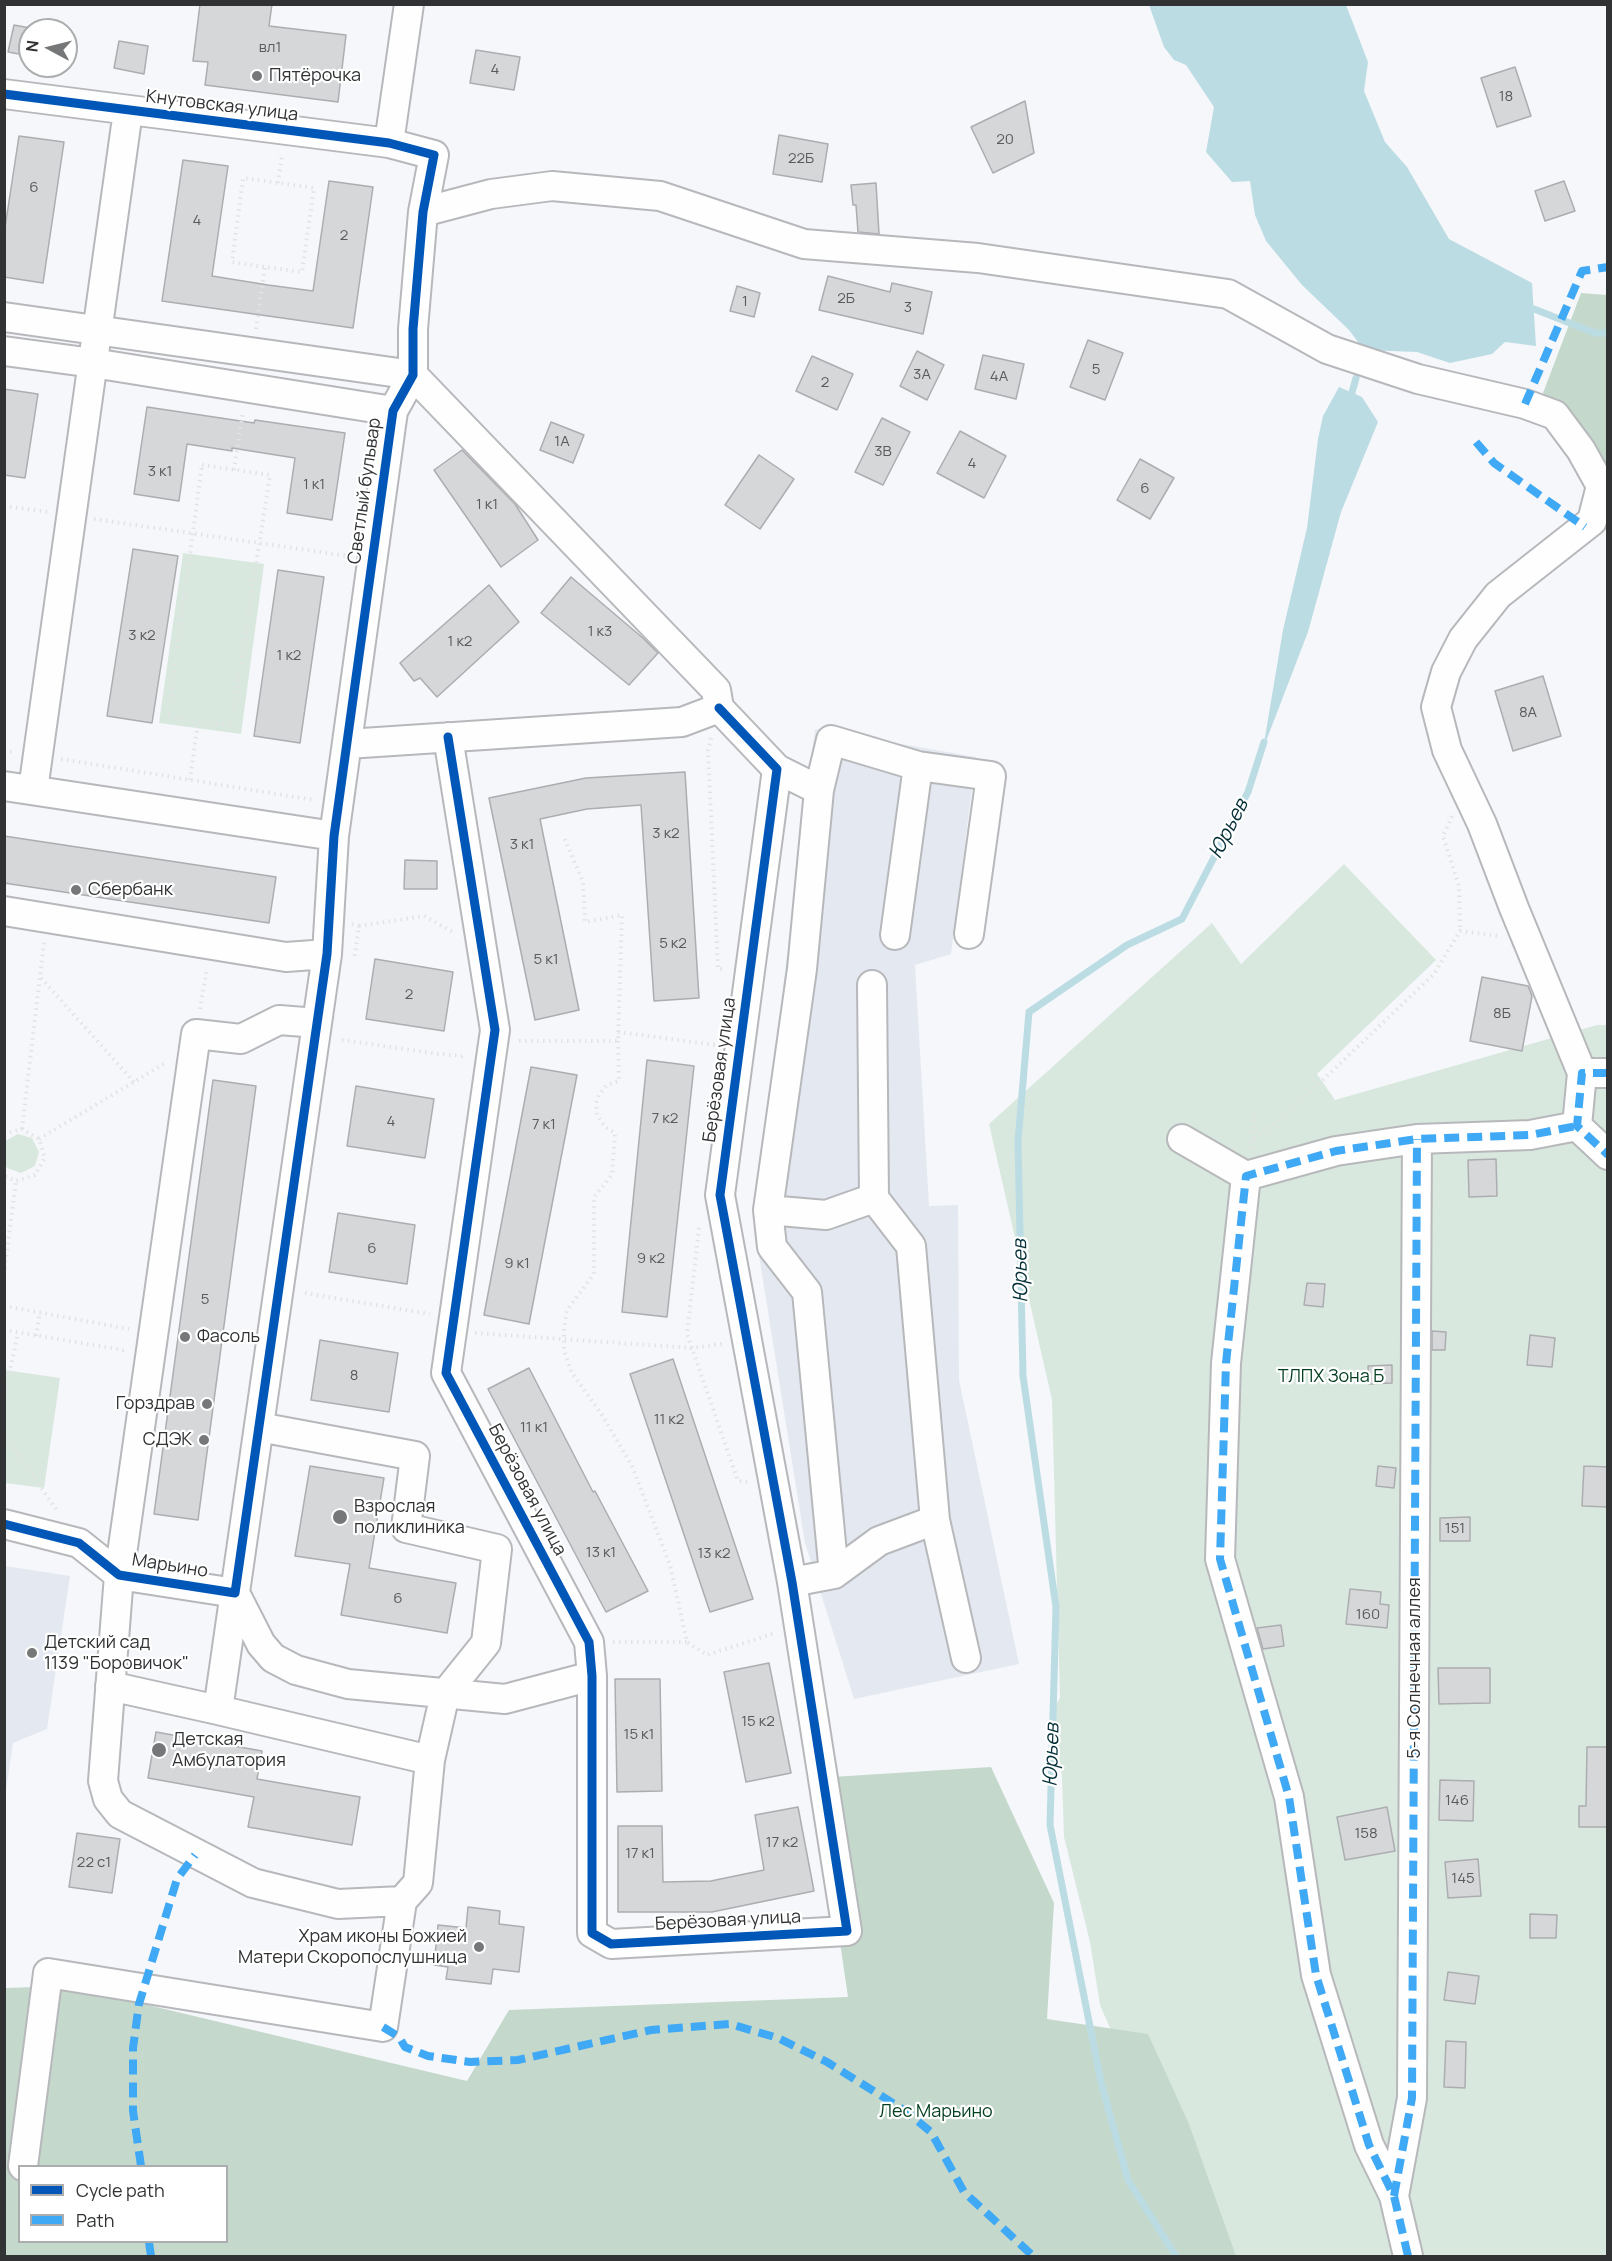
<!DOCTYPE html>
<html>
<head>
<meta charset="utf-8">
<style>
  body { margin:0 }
  #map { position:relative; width:1612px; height:2261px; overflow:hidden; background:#f5f7fa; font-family:Manrope,sans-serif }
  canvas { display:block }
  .frame { position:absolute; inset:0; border:6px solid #303234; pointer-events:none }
  .legend { position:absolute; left:18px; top:2165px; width:210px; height:78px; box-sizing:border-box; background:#fff; border:2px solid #acadae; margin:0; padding:8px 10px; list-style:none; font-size:18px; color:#303234 }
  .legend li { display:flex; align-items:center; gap:12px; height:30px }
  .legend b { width:30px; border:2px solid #acadae }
  .north { position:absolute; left:18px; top:18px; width:60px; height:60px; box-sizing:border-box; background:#fff; border:2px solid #acadae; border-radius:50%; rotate:277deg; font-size:16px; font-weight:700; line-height:24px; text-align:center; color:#303234 }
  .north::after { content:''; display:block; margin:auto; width:21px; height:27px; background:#757779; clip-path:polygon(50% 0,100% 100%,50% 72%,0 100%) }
</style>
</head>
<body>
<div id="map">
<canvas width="1612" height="2261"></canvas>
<div class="frame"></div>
<ul class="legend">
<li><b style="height:8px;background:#0057b8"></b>Cycle path</li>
<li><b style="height:8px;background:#3fa9f5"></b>Path</li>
</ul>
<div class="north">N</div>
</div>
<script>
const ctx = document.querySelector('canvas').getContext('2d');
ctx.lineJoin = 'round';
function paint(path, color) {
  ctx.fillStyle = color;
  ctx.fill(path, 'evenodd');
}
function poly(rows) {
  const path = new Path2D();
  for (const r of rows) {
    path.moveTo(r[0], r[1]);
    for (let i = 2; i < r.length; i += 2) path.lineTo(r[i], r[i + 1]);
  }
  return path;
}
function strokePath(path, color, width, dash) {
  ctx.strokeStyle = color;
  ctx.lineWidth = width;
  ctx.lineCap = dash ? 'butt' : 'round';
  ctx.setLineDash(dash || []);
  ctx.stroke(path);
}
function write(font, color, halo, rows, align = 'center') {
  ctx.font = font + ' Manrope,sans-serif';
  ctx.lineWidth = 4.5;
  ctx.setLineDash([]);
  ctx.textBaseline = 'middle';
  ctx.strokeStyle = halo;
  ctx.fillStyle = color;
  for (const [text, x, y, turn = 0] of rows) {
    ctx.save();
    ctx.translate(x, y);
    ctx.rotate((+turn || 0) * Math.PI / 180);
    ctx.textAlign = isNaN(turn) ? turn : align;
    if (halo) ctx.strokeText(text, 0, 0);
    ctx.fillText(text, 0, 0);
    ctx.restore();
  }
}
const built = poly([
  [815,729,976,757,951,954,915,965,929,1206,958,1205,959,1380,1019,1664,854,1699,805,1543,754,1224],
  [5,1566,70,1576,47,1729,13,1743,5,1797]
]);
const green = poly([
  [183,553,264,564,241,734,159,723],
  [1344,864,1436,960,1317,1074,1335,1100,1597,1025,1607,1025,1607,2256,1209,2256,1100,2005,1090,1942,1064,1837,1062,1776,1051,1713,1060,1698,1052,1400,989,1124,1212,923,1241,964],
  [18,1134,32,1138,39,1152,35,1166,21,1173,7,1168,5,1163,5,1141],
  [5,1370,60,1378,44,1488,5,1483]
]);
const forest = poly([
  [1581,293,1607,295,1607,464,1543,393],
  [991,1767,1054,1903,1047,2019,1148,2034,1189,2124,1236,2256,5,2256,4,1988,68,1986,467,2081,509,2010,848,1997,816,1778],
  [20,2166,226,2166,226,2242,20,2242]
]);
const water = poly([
  [1149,5,1346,5,1368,62,1364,91,1385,142,1407,167,1449,239,1532,283,1536,346,1505,342,1492,354,1450,363,1417,352,1364,350,1349,330,1302,285,1266,241,1255,215,1250,181,1232,182,1206,152,1214,107,1186,65,1174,60,1164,47],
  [1339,387,1362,397,1378,422,1341,512,1308,632,1263,749,1283,630,1307,528,1318,439,1323,416]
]);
const stream = poly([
  [1534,309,1595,333,1608,333],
  [1350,400,1356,378],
  [1176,2256,1128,2180,1101,2082,1050,1825,1056,1607,1023,1376,1018,1141,1029,1012,1127,945,1182,919,1248,792,1264,742]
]);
const building = poly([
  [200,4,272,4,269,26,346,35,338,102,205,85,208,62,193,61,200,4],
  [14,25,30,28,30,56,8,52,14,25],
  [119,41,148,46,144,74,114,68,119,41],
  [476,50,520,57,514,90,470,83,476,50],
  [1515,67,1531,116,1497,127,1481,78,1515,67],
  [1025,101,1034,153,993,173,971,127,1025,101],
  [779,135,828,144,822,182,773,174,779,135],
  [19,136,64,142,43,283,4,277,4,234,19,136],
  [183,160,228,166,212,276,268,285,313,291,329,181,373,187,353,328,162,301,183,160],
  [1564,181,1575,211,1545,221,1535,191,1564,181],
  [876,183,879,234,858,232,856,205,853,205,851,185,876,183],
  [828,276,890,292,892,283,932,292,923,334,819,310,828,276],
  [737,286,760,293,754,317,730,311,737,286],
  [1088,340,1123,353,1105,400,1070,387,1088,340],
  [917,351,944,365,927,400,900,386,917,351],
  [983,355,1024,364,1016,399,975,389,983,355],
  [812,356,853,374,837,410,796,391,812,356],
  [4,389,38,394,25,478,4,475,4,389],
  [147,407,254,423,255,420,345,433,332,520,287,513,295,458,232,448,232,451,187,444,179,501,134,494,147,407],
  [882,418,910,432,883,485,855,472,882,418],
  [551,422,584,435,573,463,540,450,551,422],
  [960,431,1006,456,984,498,937,473,960,431],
  [462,450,515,504,538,540,501,567,434,470,462,450],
  [759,455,794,479,760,529,725,505,759,455],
  [1140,459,1174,478,1150,519,1117,500,1140,459],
  [133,549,178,556,152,723,107,716,133,549],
  [278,570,324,577,300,743,254,736,278,570],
  [571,577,644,639,658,653,629,685,541,613,571,577],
  [489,585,519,622,437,697,420,678,414,681,400,663,489,585],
  [1543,676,1561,736,1513,751,1495,691,1543,676],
  [685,772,699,998,654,1001,641,805,587,809,540,819,579,1010,535,1020,489,798,586,778,685,772],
  [4,836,276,877,269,923,4,883,4,836],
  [405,860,437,861,437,889,404,889,405,860],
  [375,959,453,972,444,1031,366,1019,375,959],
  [1482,977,1528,986,1532,996,1522,1051,1470,1041,1482,977],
  [647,1060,694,1066,667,1317,622,1312,647,1060],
  [531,1067,577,1075,529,1324,484,1315,531,1067],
  [213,1080,256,1086,198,1520,154,1514,213,1080],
  [356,1086,434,1099,425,1158,347,1146,356,1086],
  [1496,1159,1497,1196,1469,1197,1468,1160,1496,1159],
  [338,1213,415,1225,407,1284,329,1272,338,1213],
  [1307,1283,1325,1284,1323,1307,1304,1305,1307,1283],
  [1432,1331,1446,1332,1445,1350,1432,1350,1432,1331],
  [1530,1335,1555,1338,1552,1367,1527,1365,1530,1335],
  [320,1340,398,1353,389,1412,311,1400,320,1340],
  [673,1359,753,1599,710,1612,630,1374,673,1359],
  [1392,1365,1392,1383,1369,1384,1368,1366,1392,1365],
  [529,1368,593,1492,595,1491,648,1591,606,1612,488,1389,529,1368],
  [310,1466,384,1478,369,1568,456,1583,447,1633,341,1615,350,1564,295,1556,310,1466],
  [1378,1466,1396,1468,1394,1488,1376,1486,1378,1466],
  [1584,1466,1608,1467,1608,1507,1582,1506,1584,1466],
  [1470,1517,1470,1541,1440,1541,1440,1518,1470,1517],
  [1350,1589,1381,1592,1380,1604,1389,1605,1387,1628,1346,1624,1350,1589],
  [1281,1625,1284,1646,1263,1649,1257,1628,1281,1625],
  [769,1663,791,1773,746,1782,724,1672,769,1663],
  [1438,1668,1490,1668,1490,1703,1439,1704,1438,1668],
  [615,1679,660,1679,662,1791,617,1792,615,1679],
  [156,1732,262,1751,257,1779,360,1797,352,1845,248,1827,254,1797,148,1778,156,1732],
  [1587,1747,1608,1747,1608,1827,1579,1827,1579,1806,1586,1806,1587,1747],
  [1440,1780,1474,1781,1473,1821,1439,1820,1440,1780],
  [798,1807,814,1891,712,1912,618,1912,618,1826,662,1826,663,1882,711,1881,764,1870,755,1815,798,1807],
  [1387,1807,1395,1851,1345,1860,1337,1817,1387,1807],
  [77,1833,120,1839,112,1893,69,1887,77,1833],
  [1478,1859,1481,1896,1448,1898,1445,1862,1478,1859],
  [468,1907,500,1911,499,1924,524,1927,519,1972,493,1969,491,1984,446,1979,448,1967,434,1965,438,1925,466,1928,468,1907],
  [1530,1914,1557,1915,1556,1938,1530,1938,1530,1914],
  [1448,1972,1479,1976,1475,2004,1444,2000,1448,1972],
  [1446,2041,1466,2042,1465,2088,1444,2087,1446,2041]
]);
const path = poly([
  [278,183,282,155],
  [256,329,265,267,302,272,314,188,243,178,232,262,265,267],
  [202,465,270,475,231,726,168,717,202,465],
  [234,470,243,411],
  [4,506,48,512],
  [94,519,348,556],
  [711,738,708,750,718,969,725,969],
  [4,751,15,752],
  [61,759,314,800],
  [190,780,198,722],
  [1452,816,1443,836,1459,886,1460,931],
  [352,924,359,926,354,960],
  [359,926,424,916,455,933],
  [41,978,134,1082],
  [200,1009,207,969],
  [618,1032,716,1045],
  [342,1040,439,1054,462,1056,466,1054],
  [519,1041,618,1041,622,915,585,922,583,882,564,837],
  [618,1041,619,1081,607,1085,599,1095,596,1103,597,1115,605,1127,615,1133,612,1175,594,1197,594,1274,567,1310,564,1328,564,1351,572,1373,602,1415,632,1466,670,1565,687,1642,707,1655,775,1633],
  [22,1129,44,942],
  [4,1134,22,1129,39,1139,45,1158,35,1175,16,1181,4,1176],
  [39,1139,167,1062],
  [1252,1139,1254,1109],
  [1250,1149,1252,1140,1285,1116,1434,974,1460,931,1498,936],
  [699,1228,687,1334,738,1481,750,1482],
  [4,1274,16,1181],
  [305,1293,430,1314],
  [4,1306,129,1329],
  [4,1330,123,1350,128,1349],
  [475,1333,692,1348,722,1344],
  [36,1336,40,1312],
  [4,1397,18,1333],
  [4,1434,58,1512],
  [613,1642,687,1642]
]);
const minor = poly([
  [4,94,389,143,434,155,423,212,413,329,413,375,393,411,334,836,327,954,218,1710,430,1760],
  [389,143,409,4],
  [423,212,491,194,552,186,660,196,804,244,978,258,1228,294,1327,349,1418,379,1525,404,1555,415,1581,450,1601,486,1608,494],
  [4,317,413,375,716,690,719,708],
  [4,351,93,363,393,411],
  [1601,486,1592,521,1498,595,1463,639,1446,672,1436,707,1447,750,1482,824,1514,908,1582,1073,1577,1126,1608,1155],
  [448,737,495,1030,446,1373,589,1642,592,1676,592,1933,611,1944,847,1931,792,1582,720,1195,777,769,719,708],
  [347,744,682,722,719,708],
  [777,769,819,790,802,969,768,1210,772,1247,807,1292,834,1574],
  [4,786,334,836],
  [33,790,128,111],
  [819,790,831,740,918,766,991,776,969,934],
  [4,911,286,957,327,954],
  [895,935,918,766],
  [872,985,874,1198,911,1246,935,1520,966,1658],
  [1582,1073,1608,1073],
  [1182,1139,1246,1176,1336,1151,1417,1139,1530,1135,1577,1126],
  [1246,1176,1226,1363,1220,1559,1289,1797,1316,1975,1369,2145,1394,2196,1408,2256],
  [768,1210,826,1215,874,1198],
  [259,1427,415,1456,406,1528,497,1549,486,1643,445,1694,430,1760,418,1883,402,1901,338,1904,253,1883,120,1814,108,1799,103,1781,119,1575,196,1034,241,1039,279,1020,317,1023],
  [4,1524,79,1543,119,1575,235,1593],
  [792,1582,834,1574,879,1541,935,1520],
  [235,1593,261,1644,273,1658,296,1670,348,1684,505,1699,592,1676],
  [110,1686,218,1710],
  [23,2166,48,1973,383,2027,402,1901],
  [1394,2196,1412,2098,1417,1139]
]);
const quiet = poly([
  [1525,404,1582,271,1608,267],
  [1476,442,1494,463,1585,527],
  [1608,1073,1582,1073,1577,1126,1608,1155],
  [383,2027,399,2037,405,2047,428,2056,470,2062,518,2060,651,2030,730,2024,778,2038,827,2062,904,2110,931,2132,964,2192,1033,2256],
  [141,2166,133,2111,133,2048,139,2004,177,1879,195,1855],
  [1394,2196,1412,2098,1417,1139],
  [149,2242,151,2256],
  [1408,2256,1394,2196,1369,2145,1316,1975,1289,1797,1220,1559,1226,1363,1246,1176,1336,1151,1417,1139,1530,1135,1577,1126]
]);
const cycleway = poly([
  [4,94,389,143,434,155,423,212,413,329,413,375,393,411,334,836,327,954,235,1593,119,1575,79,1543,4,1524],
  [448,737,495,1030,446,1373,589,1642,592,1676,592,1933,611,1944,847,1931,792,1582,720,1195,777,769,719,708]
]);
const markers = [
  [257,76,6,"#757779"],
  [76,890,6,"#757779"],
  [185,1337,6,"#757779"],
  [207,1404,6,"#757779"],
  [204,1440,6,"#757779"],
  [340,1517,8,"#757779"],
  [32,1653,6,"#757779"],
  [159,1750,8,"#757779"],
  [479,1947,6,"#757779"]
];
const numberNames = [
  ["вл1",270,48],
  ["4",495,70],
  ["18",1506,97],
  ["20",1005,140],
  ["22Б",801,159],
  ["6",34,188],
  ["4",197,221],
  ["2",344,236],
  ["2Б",846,299],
  ["1",745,302],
  ["3",908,308],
  ["5",1096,370],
  ["3А",922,375],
  ["4А",999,377],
  ["2",825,383],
  ["1А",562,442],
  ["3В",883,452],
  ["4",972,464],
  ["3 к1",160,472],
  ["1 к1",314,485],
  ["6",1145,489],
  ["1 к1",487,505],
  ["1 к3",600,632],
  ["3 к2",142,636],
  ["1 к2",460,642],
  ["1 к2",289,656],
  ["8А",1528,713],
  ["3 к2",666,834],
  ["3 к1",522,845],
  ["5 к2",673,944],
  ["5 к1",546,960],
  ["2",409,995],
  ["8Б",1502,1014],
  ["7 к2",665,1119],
  ["4",391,1122],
  ["7 к1",544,1125],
  ["6",372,1249],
  ["9 к2",651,1259],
  ["9 к1",517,1264],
  ["5",205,1300],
  ["8",354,1376],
  ["11 к2",669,1420],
  ["11 к1",534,1428],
  ["151",1455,1529],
  ["13 к1",601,1553],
  ["13 к2",714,1554],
  ["6",398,1599],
  ["160",1368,1615],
  ["15 к2",758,1722],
  ["15 к1",639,1735],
  ["146",1457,1801],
  ["158",1366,1834],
  ["17 к2",782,1843],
  ["17 к1",640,1854],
  ["22 с1",94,1863],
  ["145",1463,1879]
];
const poiNames = [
  ["Пятёрочка",269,76],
  ["Сбербанк",88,890],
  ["Фасоль",197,1337],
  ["Горздрав",195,1404,"right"],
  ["СДЭК",192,1440,"right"],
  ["Взрослая",354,1507],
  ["поликлиника",354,1528],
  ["Детский сад",44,1643],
  ["1139 \"Боровичок\"",44,1664],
  ["Детская",172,1740],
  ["Амбулатория",172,1761],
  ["Храм иконы Божией",467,1937,"right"],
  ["Матери Скоропослушница",467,1958,"right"]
];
const streetNames = [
  ["Кнутовская улица",222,106,7],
  ["Светлый бульвар",365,491,-82],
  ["Берёзовая улица",720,1070,-82],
  ["Берёзовая улица",527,1490,62],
  ["Марьино",170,1566,9],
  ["5-я Солнечная аллея",1415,1668,-90],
  ["Берёзовая улица",728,1921,-3]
];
const parkNames = [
  ["ТЛПХ Зона Б",1331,1377],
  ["Лес Марьино",936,2112]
];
const waterNames = [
  ["Юрьев",1229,829,-63],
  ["Юрьев",1021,1271,-91],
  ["Юрьев",1052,1755,-88]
];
paint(built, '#e4e9f1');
paint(green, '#d9e8df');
paint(forest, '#c5d8cc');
paint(water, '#bcdce4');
strokePath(stream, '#bcdce4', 7);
paint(building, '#d5d7d9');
strokePath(building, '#acadb0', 1.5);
strokePath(minor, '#b7b8bb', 32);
strokePath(path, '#e1e3e4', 4, [1.5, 4.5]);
strokePath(minor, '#fefefe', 28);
strokePath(quiet, '#3fa9f5', 8, [15, 8]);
strokePath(cycleway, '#0057b8', 9);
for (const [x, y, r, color] of markers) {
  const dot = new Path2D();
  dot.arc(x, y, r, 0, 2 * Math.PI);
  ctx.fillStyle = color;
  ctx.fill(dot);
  strokePath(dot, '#fff', 2);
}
write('15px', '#595b5d', null, numberNames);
write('18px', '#303234', '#fff', poiNames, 'left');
write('18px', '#303234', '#fff', streetNames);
write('18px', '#033e1f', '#fff', parkNames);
write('italic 20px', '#042f38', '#fff', waterNames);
</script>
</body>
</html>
